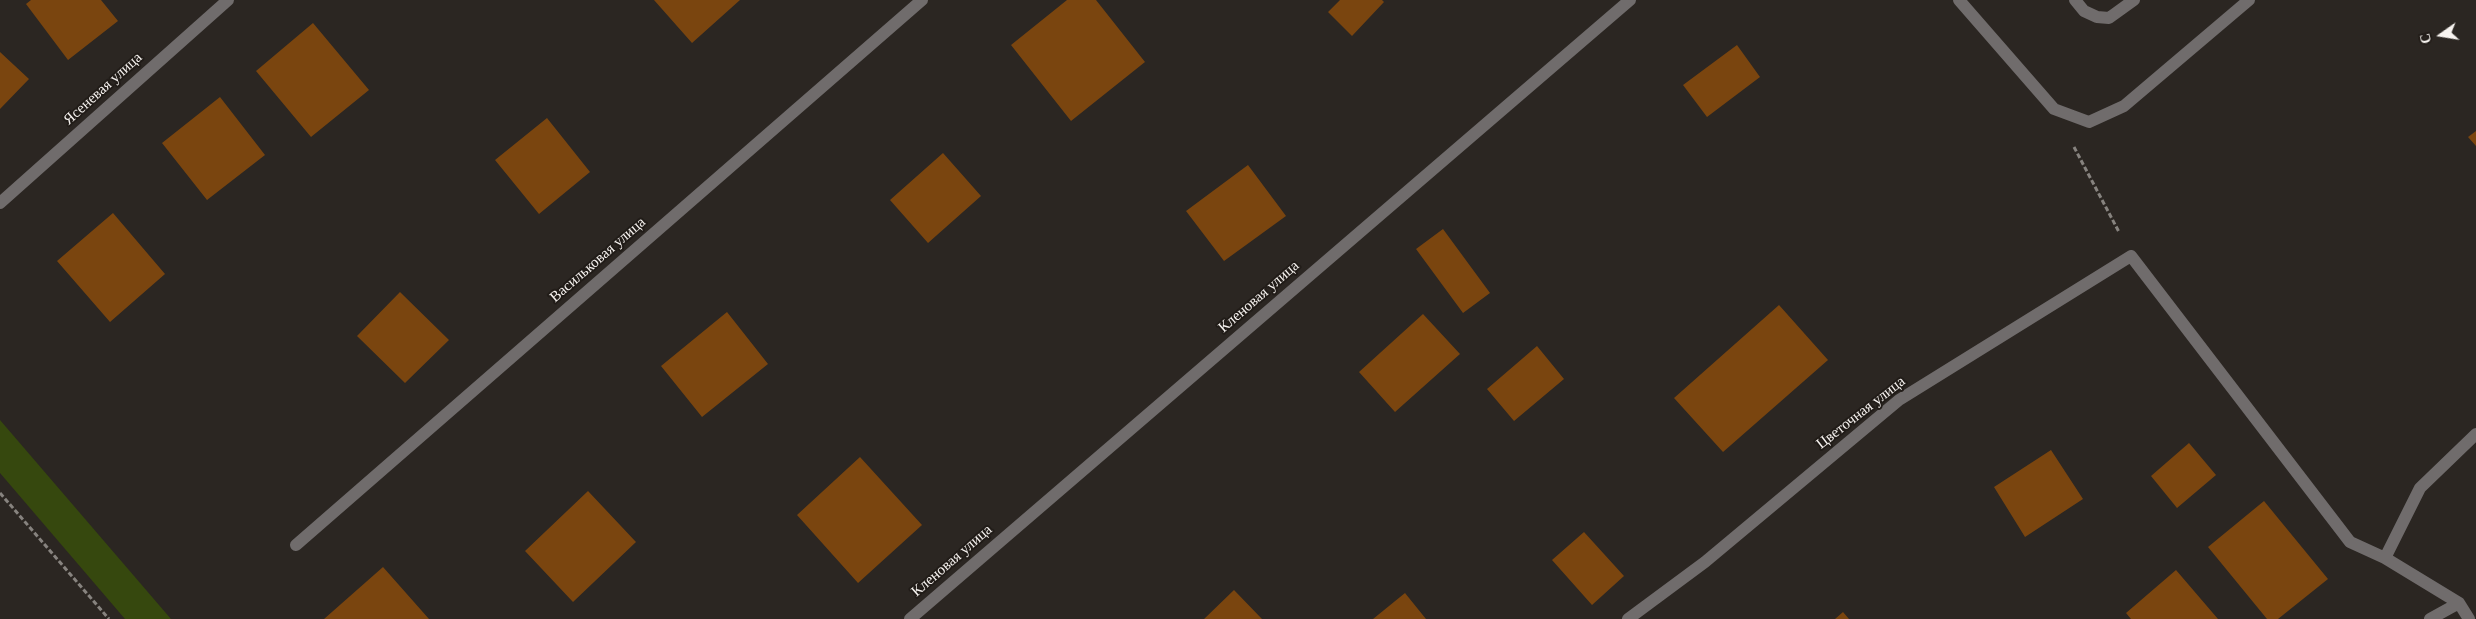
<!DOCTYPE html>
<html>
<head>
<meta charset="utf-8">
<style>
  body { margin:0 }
  #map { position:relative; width:2476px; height:619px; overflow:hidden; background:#2b2622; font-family:Georgia,serif }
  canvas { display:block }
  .north { position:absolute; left:2416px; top:10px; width:50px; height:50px; -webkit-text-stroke:4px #211c18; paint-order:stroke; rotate:257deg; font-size:14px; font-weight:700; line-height:20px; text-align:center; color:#f7f3f0 }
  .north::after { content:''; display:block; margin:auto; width:18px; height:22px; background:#f7f3f0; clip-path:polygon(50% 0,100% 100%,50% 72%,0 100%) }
</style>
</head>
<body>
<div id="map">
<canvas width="2476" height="619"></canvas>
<div class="north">С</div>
</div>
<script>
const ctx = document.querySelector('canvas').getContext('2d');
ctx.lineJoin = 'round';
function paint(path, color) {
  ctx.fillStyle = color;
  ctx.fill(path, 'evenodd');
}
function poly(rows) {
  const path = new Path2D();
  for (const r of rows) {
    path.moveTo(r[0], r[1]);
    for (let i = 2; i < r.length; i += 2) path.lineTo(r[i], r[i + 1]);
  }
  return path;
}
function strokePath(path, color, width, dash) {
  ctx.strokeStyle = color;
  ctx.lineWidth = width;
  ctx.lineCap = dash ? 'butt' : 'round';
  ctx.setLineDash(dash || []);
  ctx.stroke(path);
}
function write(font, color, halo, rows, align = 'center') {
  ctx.font = font + ' Georgia,serif';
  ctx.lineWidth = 4;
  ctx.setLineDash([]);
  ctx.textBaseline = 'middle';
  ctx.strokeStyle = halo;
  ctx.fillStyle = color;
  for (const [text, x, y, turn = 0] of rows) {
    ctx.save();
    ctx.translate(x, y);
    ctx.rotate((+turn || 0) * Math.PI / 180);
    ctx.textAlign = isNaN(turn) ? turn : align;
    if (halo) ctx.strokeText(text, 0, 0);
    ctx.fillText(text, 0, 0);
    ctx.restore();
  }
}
const green = poly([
  [0,420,171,619,125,619,0,473]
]);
const building = poly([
  [31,0,101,0,118,21,68,60,26,4],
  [654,0,740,0,692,43],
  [1067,0,1096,0,1145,62,1071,121,1011,45],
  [1340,0,1382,0,1384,2,1352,36,1328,12],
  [313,23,369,90,311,137,256,71],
  [1737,45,1760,77,1707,117,1683,85],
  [0,52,29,79,0,109],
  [220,97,265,155,207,200,162,143],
  [547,118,590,172,539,214,495,160],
  [2476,131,2476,146,2468,137],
  [943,153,981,196,928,243,890,200],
  [1248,165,1286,216,1224,261,1186,211],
  [113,213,165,274,110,322,57,261],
  [1443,229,1490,293,1463,313,1416,249],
  [400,292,449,340,405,383,357,336],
  [1779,305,1828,360,1723,452,1674,398],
  [727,312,768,364,702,417,661,366],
  [1423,314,1460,354,1395,412,1359,372],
  [1537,346,1564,379,1514,421,1487,389],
  [2189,443,2216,475,2177,508,2151,476],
  [2051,450,2083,499,2025,537,1994,487],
  [860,457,922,525,858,583,797,515],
  [588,491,636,542,573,602,525,551],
  [2264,501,2328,579,2278,619,2267,619,2208,547],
  [1584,532,1624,576,1592,605,1552,560],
  [383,567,429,619,324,619],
  [2176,570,2218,619,2131,619,2126,613],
  [1234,590,1262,619,1204,619],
  [1405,593,1426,619,1373,619],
  [1843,612,1849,619,1835,619]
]);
const path = poly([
  [2074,147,2119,232],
  [0,493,109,619]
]);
const minor = poly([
  [1959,0,2054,109,2089,122,2124,106,2249,0],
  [2075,0,2084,11,2097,17,2109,18,2134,0],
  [0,203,228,0],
  [296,545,922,0],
  [2385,558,2420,488,2476,434],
  [910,619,1630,0],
  [1628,619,1705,562,1899,400,2131,256,2350,542,2385,558,2459,603,2469,619],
  [2430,619,2459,603]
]);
const streetNames = [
  ["Ясеневая улица",103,89,-42],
  ["Васильковая улица",598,260,-41],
  ["Кленовая улица",1259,297,-41],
  ["Цветочная улица",1861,413,-38],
  ["Кленовая улица",952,561,-41]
];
paint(green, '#36480e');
paint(building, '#7a450f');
strokePath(path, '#87837f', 3, [5, 2.5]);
strokePath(minor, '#706c6c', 12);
write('15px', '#f7f3f0', '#211c18', streetNames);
</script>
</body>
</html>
